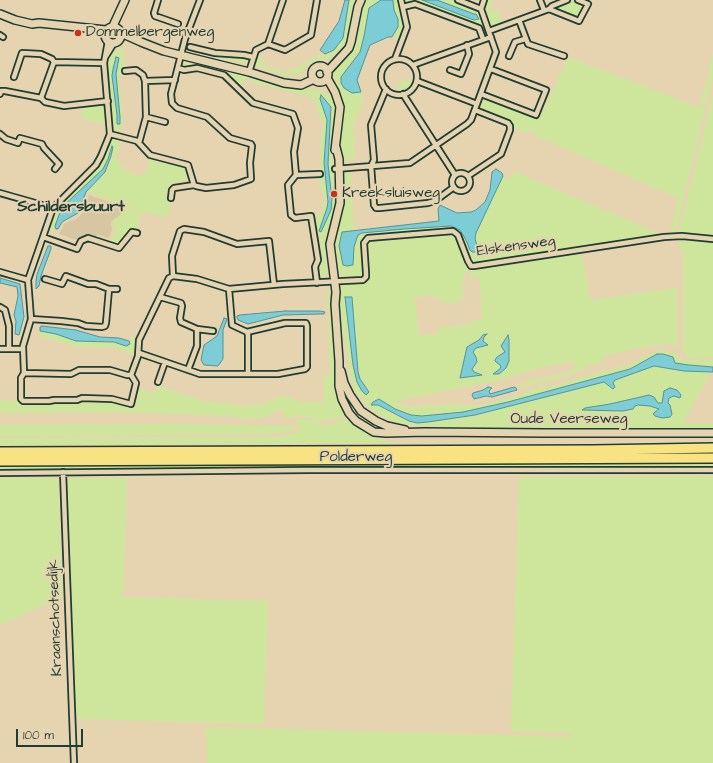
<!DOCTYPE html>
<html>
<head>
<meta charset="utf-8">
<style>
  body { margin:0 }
  #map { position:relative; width:713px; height:763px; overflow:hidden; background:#e6d4b1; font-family:"Architects Daughter",sans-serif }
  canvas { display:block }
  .scale { position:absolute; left:16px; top:729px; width:67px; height:18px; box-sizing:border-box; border:2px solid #1f3d34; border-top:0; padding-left:5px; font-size:12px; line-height:14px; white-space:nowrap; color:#1f3d34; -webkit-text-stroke:3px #e6d4b1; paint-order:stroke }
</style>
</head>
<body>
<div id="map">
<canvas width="713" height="763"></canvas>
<div class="scale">100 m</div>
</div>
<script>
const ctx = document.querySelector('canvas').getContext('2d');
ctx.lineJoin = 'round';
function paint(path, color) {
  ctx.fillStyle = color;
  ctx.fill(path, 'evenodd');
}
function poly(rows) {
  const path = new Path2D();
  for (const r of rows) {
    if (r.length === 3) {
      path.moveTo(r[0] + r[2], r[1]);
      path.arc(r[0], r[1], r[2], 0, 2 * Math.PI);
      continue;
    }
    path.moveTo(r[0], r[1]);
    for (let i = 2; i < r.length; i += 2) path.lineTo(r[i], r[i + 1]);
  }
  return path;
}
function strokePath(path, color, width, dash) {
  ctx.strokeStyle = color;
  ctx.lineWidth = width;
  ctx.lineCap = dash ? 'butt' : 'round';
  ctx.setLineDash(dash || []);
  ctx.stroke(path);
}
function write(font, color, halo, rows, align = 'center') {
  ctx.font = font + ' "Architects Daughter",sans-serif';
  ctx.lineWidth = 4;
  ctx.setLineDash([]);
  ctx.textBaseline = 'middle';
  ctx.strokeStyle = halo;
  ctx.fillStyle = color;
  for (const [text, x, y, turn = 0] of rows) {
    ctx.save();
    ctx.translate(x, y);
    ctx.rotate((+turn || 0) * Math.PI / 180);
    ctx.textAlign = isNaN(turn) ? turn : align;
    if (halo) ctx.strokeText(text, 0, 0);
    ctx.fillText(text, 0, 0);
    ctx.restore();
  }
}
const built = poly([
  [89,195,121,206,122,207,122,214,114,219,111,223,112,230,110,235,108,238,97,234,95,238,88,236,77,240,59,234,64,224,70,221,77,219,83,212]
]);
const green = poly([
  [349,0,355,0,349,35,347,42,338,52,328,59,318,60,306,66,303,71,295,75,285,76,254,65,257,56,264,59,262,65,285,72,292,70,323,53,326,54,333,50,343,38],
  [364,0,381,0,369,8,364,36,360,52,354,61,346,70,358,93,361,92,363,98,360,99,363,102,353,127,355,158,342,161,341,147,344,104,331,71,350,53,353,47,357,34],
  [393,0,399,0,405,25,400,42,394,34,398,27,397,15,394,10],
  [403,0,422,0,474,20,476,14,474,14,437,0,450,0,479,12,484,27,486,36,483,37,480,25,419,3,404,5],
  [487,0,493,0,490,11,495,12,497,9,502,24,491,27,486,7],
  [572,1,585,5,577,7,578,8,585,6,578,18,577,17,555,9,560,7,554,7,568,2],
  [124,47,124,75,119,76,119,87,121,87,122,114,124,115,120,133,115,132,113,125,112,125,107,67,108,60,112,53],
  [119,58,116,74,120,117,120,124,117,123,112,76,114,63],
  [185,47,212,55,244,57,248,60,248,63,226,60,190,51,184,48],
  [713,51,713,76,676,229,672,234,670,234,678,198,532,134,533,131,529,129,527,133,476,113,483,97,540,118,569,57,700,108],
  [184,62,224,69,249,76,239,86,223,72,196,66,181,67],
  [252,77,279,85,300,86,308,89,309,92,306,96,251,82,250,78],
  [400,79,413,83,415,86,411,90,407,93,397,94],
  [312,88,326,93,333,99,336,108,331,156,336,202,330,225,324,240,327,275,322,279,321,279,319,275,319,265,322,259,320,238,317,238,315,235,314,225,317,224,316,215,320,214,323,210,324,194,321,193,321,183,319,183,319,178,314,178,314,176,325,174,328,197,327,208,319,231,321,232,332,205,328,150,332,110,331,107,320,99,327,120,324,150,325,172,321,173,320,142,322,128,324,126,313,98,307,97,310,92,309,89],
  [713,94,713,236,678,234,697,160],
  [101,103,104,103,106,123,105,124,90,121,80,116,85,105,90,105,90,107,101,106],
  [113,138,120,139,116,159,126,170,136,175,144,175,147,170,150,157,157,159,157,168,160,160,185,165,188,169,185,170,187,180,171,183,171,187,170,190,167,190,165,198,171,199,168,217,140,211,93,194,88,191,91,186,104,174,110,161,112,147,108,159,103,169,86,185,82,182,99,165],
  [514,171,662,235,498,259,473,265,455,230,366,237,363,241,364,274,363,276,343,277,338,273,335,246,343,206,343,173,351,172,354,230,344,231,339,246,342,265,347,266,351,266,354,261,354,247,358,235,375,231,451,226,460,230,472,252,478,248,475,239,476,233,503,176,510,179],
  [80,184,84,187,64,205,58,215,53,231,49,230,57,207],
  [121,206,143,213,139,219,137,231,128,230,118,243,120,245,117,246,107,243,113,236,115,228,115,225,111,225,112,221,122,214,123,209],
  [448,235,453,235,457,240,469,269,465,274,463,285,463,299,461,301,455,303,441,303,441,298,435,299,434,295,415,298,419,336,437,334,437,328,469,325,469,321,482,320,480,278,469,279,473,270,580,254,583,257,590,300,677,288,677,347,668,343,608,354,600,363,590,365,573,374,551,380,531,384,521,388,520,385,527,381,571,372,575,365,574,361,550,365,496,381,395,401,401,405,407,407,456,404,470,406,487,404,523,394,536,388,554,386,592,374,628,365,655,352,661,350,678,355,678,357,683,360,713,360,713,367,689,365,675,363,674,361,657,354,630,369,508,402,463,412,422,416,411,415,395,409,381,400,372,406,377,405,409,421,475,415,604,382,610,387,615,387,613,383,615,380,654,366,684,371,711,372,683,423,713,423,713,428,465,429,427,426,399,423,387,419,374,412,357,394,350,376,346,346,340,324,338,287,342,283,368,280,370,272,369,243,371,241],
  [345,297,352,297,358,372,360,379,369,392,357,382,355,374],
  [483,335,486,335,484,337,483,341,487,344,476,348,473,352,476,357,477,362,472,369,474,372,481,375,461,378,461,373,471,344,479,340],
  [507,336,509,340,509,361,506,368,499,374,494,374,500,369,501,366,495,361,495,360,497,357,505,352,501,346],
  [681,393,680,398,674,396,669,398,668,403,672,412,656,411,660,409,653,406,638,405,635,406,633,409,623,411,582,410,585,408,610,404,649,395,654,397,658,403,662,403,662,396],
  [678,240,713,242,713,357,687,358,683,350,683,256],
  [329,289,332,308,334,360,334,373,331,375,334,375,336,397,344,414,343,417,320,420,300,416,285,419,286,417,280,409,267,417,243,419,234,416,121,412,0,413,0,400,20,401,22,403,29,404,52,404,54,402,79,402,83,400,109,400,134,407,140,394,137,392,138,388,155,394,158,386,159,386,203,401,235,404,241,406,260,405,279,396,290,398,301,402,324,402,324,374,330,375,329,317,326,291],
  [40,331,56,334,79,341,114,342,124,345,130,345,131,336,137,338,137,355,111,347,78,347,62,343,52,340,47,340,47,337,39,337],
  [345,418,358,429,371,435,392,443,0,445,0,438,279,437,297,432,298,419,321,422,322,425,330,425],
  [159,424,294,426,294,430,285,432,262,434,0,436,0,425],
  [713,462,713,470,0,470,0,465],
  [713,476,713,763,207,763,206,727,572,737,572,733,511,731,519,477],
  [0,478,56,478,58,480,62,597,0,625],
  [72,478,127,478,123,597,268,601,264,724,76,719,67,489,67,483,69,479]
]);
const water = poly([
  [345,0,349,0,343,38,334,50,325,54,320,50,339,21,345,0],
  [381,0,393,0,394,10,398,19,398,27,392,37,388,37,370,45,357,80,361,92,352,93,344,88,341,83,341,77,360,52,364,36,369,8,381,0],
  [422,0,437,0,474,14,476,14,479,19,474,20,422,0],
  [116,57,119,58,116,74,120,117,120,124,117,124,117,115,112,76,113,69,116,57],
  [321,95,331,107,328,164,332,199,331,210,321,232,319,231,327,208,328,202,324,163,327,120,320,99,321,95],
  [112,146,113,147,111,156,105,172,86,192,78,213,62,222,58,229,56,229,55,226,62,207,103,169,108,159,112,146],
  [496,169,502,173,503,176,476,233,475,239,478,248,475,252,472,252,470,250,466,240,460,230,451,226,404,229,362,233,358,235,354,247,353,265,347,266,343,265,339,246,342,232,439,221,438,209,440,205,457,213,471,212,476,210,485,202,490,190,492,172,496,169],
  [48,246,51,246,51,249,41,276,39,286,36,289,36,281,37,274,48,246],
  [0,278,20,284,24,317,19,335,15,334,16,321,14,315,18,296,17,287,0,283,0,278],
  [345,297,352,297,358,372,360,379,369,392,366,395,362,391,357,382,353,365,345,297],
  [285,311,320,311,325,312,324,314,320,314,283,315,248,324,238,320,237,317,237,316,240,315,285,311],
  [224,318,227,319,223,330,223,359,218,366,204,365,201,360,204,345,217,336,224,318],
  [42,326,76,330,100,337,119,338,129,341,130,344,126,346,114,342,76,341,56,334,40,331,40,327,42,326],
  [487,334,484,337,483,341,488,345,476,348,473,352,476,357,477,362,472,369,474,372,482,375,460,378,467,347,479,340,483,335,487,334],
  [508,335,509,340,509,361,506,368,499,374,493,374,500,369,501,366,495,361,495,360,497,357,505,352,501,346,508,335],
  [657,354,663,354,673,357,675,363,689,365,713,367,713,372,684,371,654,366,615,380,613,383,615,387,613,389,604,382,475,415,428,422,417,423,409,421,378,405,371,405,373,402,379,399,395,409,411,415,422,416,463,412,508,402,630,369,657,354],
  [488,387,492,388,489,391,490,394,514,387,516,388,517,390,492,397,486,396,474,399,472,395,473,393,483,390,488,387],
  [670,388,677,390,681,395,680,398,674,396,669,398,668,403,670,405,672,414,670,417,662,418,655,416,653,414,655,412,659,409,650,406,638,405,635,406,633,409,623,411,582,410,585,408,610,404,649,395,654,397,658,403,662,403,664,391,670,388]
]);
const street = poly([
  [158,0,154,13,155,16,178,24],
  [540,0,544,10],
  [567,0,552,6,549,9,579,21,588,4,578,0],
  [403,7,415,4,479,28,483,39],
  [481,9,484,0],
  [519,20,528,44,564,56],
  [489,31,549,9],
  [0,35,3,37],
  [268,44,285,50,311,35,317,0],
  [190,47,215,53,244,55,253,57],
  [106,56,114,43],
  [509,56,515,42,525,39],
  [395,59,407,27,401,0],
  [399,77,18],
  [413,65,491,37],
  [178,68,184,70,197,68,224,75,253,103,293,114,298,128,294,152,296,175],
  [450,70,461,74,469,54,467,45],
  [125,71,136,70,143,75,145,81,146,117,165,122],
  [249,72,256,50,268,44,283,0],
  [14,77,22,53,41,54,52,59,54,62],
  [145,81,175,80],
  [417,81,477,104],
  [386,89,371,125,374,160,371,166,374,205,376,208,380,208,428,203,435,201,454,187],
  [0,94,1,91,5,91,41,98,54,62,104,63],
  [403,94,455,175],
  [481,94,536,115,546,90,491,69],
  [41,98,45,102,64,106,108,101],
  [0,134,6,139,18,143,20,138,42,144,44,148,59,164,55,169],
  [110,134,137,141,150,155,188,165,194,185,196,186,206,188,234,185,251,179,250,163,252,146,251,144,230,138,207,117,177,108,172,103,171,94,185,39,200,0],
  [139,143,146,117],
  [335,169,410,163,467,124,471,120,496,52,481,9,458,0],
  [461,182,9],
  [468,176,501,154,510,130,510,126,508,123,475,110],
  [0,193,53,208],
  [171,198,172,190,174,188,194,185],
  [43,237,77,249,81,241,88,238,119,248,132,232,137,233],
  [0,272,28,280],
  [173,276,172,256,180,231,184,229,204,232,237,244,269,241,274,285],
  [317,283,315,267,318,260,311,216,295,218,291,215,288,185,296,175,320,174],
  [109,289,117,289],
  [160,297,181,303,182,306,180,318,181,322,197,329,213,331],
  [0,307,5,310,9,326,9,349],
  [31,319,61,321,78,323,86,326,102,327,105,326,106,323,109,289,96,284,88,284,66,276,62,284,45,279],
  [247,332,285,323,306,323,307,326,307,367,305,369,278,374,248,374],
  [0,349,23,349],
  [139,353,200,374,248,374,248,335,247,332,232,325,229,289],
  [188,370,197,346,197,329],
  [24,373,23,346,31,319,28,280,53,208,96,165,101,156,110,134,104,63,108,41],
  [131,375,127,375,110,370,79,370,71,374,24,373,21,378,21,399,23,401,49,401,54,400,77,400,82,398,112,399,131,404,136,383,131,375,138,356,139,340,169,278,173,276,197,279,229,289,283,284,363,280,366,277,366,273,364,243,368,238,453,231,458,235,468,261,471,266,474,266,664,237,682,236,713,239],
  [158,382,165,362],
  [63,472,74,763],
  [0,473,307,470,713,470]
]);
const secondary = poly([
  [0,14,15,20,32,24,39,23,106,30],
  [113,26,125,0],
  [113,35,8],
  [121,33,141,42,164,51,249,72,284,83,301,85,314,79],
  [320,74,8],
  [327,72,349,48,351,42,358,7,361,0],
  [327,78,335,92,340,107,335,150],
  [336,147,339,159,340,203,330,244,336,292,335,304,339,361,339,386,342,399,349,413,356,421,374,432,386,433,425,432,545,433,713,433],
  [341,371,344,383,350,395,361,411,376,421,387,426,405,430]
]);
const highway = poly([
  [0,452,593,450,713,448],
  [0,461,713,458]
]);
const markers = [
  [78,33,4,"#c8321e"],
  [334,194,4,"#c8321e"]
];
const poiNames = [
  ["Dommelbergenweg",86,33],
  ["Kreeksluisweg",342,194]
];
const streetNames = [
  ["Elskensweg",516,247,-8],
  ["Oude Veerseweg",569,420],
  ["Polderweg",356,458],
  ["Kraanschotsedijk",56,618,-92]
];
const neighbourhoodNames = [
  ["Schildersbuurt",71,208]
];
paint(built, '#d6c6a1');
paint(green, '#cee69b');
paint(water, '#7ccdd5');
strokePath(water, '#579395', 1);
strokePath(street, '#1f3d34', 8);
strokePath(secondary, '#1f3d34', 10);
strokePath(highway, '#1f3d34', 12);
strokePath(street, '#e6d4b1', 4.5);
strokePath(secondary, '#e6d4b1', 7);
strokePath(highway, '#f8e281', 9);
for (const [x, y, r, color] of markers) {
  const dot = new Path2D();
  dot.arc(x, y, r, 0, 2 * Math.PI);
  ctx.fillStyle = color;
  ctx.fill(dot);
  strokePath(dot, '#e6d4b1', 1.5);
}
write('15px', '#1f3d34', '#e6d4b1', poiNames, 'left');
write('15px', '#1f3d34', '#e6d4b1', streetNames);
write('bold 16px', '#1f3d34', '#e6d4b1', neighbourhoodNames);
</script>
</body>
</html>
